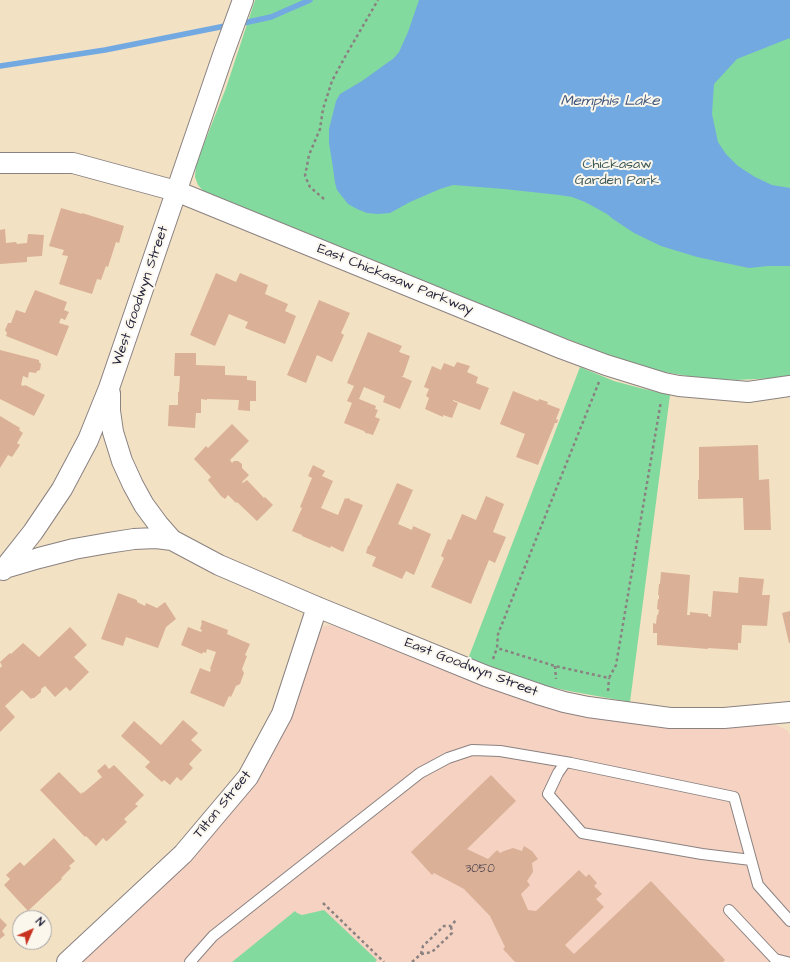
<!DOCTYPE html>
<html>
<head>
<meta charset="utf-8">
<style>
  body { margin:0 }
  #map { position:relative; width:790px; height:962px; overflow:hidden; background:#f3e1c4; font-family:"Architects Daughter",sans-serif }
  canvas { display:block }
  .north { position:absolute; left:12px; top:910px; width:40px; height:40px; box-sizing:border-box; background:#fbf7ec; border:1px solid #a4a2a5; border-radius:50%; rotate:45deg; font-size:11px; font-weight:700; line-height:16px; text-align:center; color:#22223b }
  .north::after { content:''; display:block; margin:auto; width:14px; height:18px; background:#c8321e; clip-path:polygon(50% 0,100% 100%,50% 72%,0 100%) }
</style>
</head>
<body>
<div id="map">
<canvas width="790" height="962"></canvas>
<div class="north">N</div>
</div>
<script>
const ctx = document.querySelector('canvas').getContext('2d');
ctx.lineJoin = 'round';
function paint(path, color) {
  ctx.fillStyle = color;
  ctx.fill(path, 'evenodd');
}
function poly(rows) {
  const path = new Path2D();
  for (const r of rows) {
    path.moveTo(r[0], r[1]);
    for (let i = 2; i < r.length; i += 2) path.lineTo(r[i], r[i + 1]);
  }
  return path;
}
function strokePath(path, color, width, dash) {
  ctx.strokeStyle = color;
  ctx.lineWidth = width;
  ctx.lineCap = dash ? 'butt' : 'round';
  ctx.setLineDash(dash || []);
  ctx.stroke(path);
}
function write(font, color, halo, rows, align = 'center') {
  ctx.font = font + ' "Architects Daughter",sans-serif';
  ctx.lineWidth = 4;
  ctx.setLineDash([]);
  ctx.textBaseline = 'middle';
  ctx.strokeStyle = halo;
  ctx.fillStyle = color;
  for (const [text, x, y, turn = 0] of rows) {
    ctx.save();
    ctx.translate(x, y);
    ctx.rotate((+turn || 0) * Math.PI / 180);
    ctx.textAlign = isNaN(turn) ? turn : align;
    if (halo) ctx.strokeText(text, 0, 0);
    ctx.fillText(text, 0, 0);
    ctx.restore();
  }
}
const built = poly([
  [331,625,499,692,537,705,589,717,656,727,755,723,776,725,787,730,790,735,790,962,76,962,207,835,318,635,324,626]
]);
const green = poly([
  [255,0,790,0,790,375,777,378,736,380,700,378,664,372,627,362,549,332,204,192,198,185,195,177,196,164,226,88],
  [580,367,614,381,640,388,670,395,630,702,569,691,547,686,468,659],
  [324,910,377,960,375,962,232,962,295,911,297,913,302,915]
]);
const water = poly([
  [419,0,790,0,790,38,737,59,714,84,712,114,718,142,726,154,738,166,755,177,772,185,790,188,790,266,768,266,749,268,697,257,661,246,634,233,613,219,607,214,585,202,572,197,559,195,504,189,453,185,440,189,410,202,390,213,378,214,367,213,357,209,348,204,337,190,335,183,333,168,329,143,329,129,336,101,340,94,362,81,394,58,399,52,408,32]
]);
const stream = poly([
  [239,24,271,17,310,0],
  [0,66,105,50,230,25]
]);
const building = poly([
  [61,208,82,214,82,213,124,226,119,243,116,242,108,267,106,266,101,280,97,279,92,294,59,284,68,256,62,255,64,250,49,246],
  [5,229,6,243,16,242,17,244,27,243,28,234,44,235,42,256,27,257,27,262,0,264,0,230],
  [216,273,236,282,240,273,268,285,265,294,288,304,285,311,296,316,285,344,245,328,248,322,229,314,215,346,190,335],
  [35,290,67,302,64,310,69,312,65,320,61,318,59,323,69,326,57,356,6,336,7,333,5,330,8,323,11,323,16,310,25,313],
  [319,300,350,313,341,333,344,335,332,362,317,355,306,383,287,375],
  [368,332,402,346,399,352,410,356,403,376,401,376,412,381,400,409,383,402,385,396,364,387,359,399,376,406,375,409,378,410,375,417,380,419,373,435,367,433,367,434,364,431,344,423,352,403,347,401,354,386,347,383],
  [0,350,39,360,39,362,41,364,40,370,37,371,36,373,29,372,28,378,23,376,21,385,24,386,25,385,45,395,34,416,0,399],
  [175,353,196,353,196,365,225,366,225,375,247,376,247,380,256,381,256,401,250,401,250,411,238,410,239,400,207,399,207,400,201,399,201,413,196,413,195,428,168,426,169,405,178,405,178,392,179,392,180,376,174,376],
  [457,362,470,366,467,372,478,377,476,383,489,388,480,410,453,400,453,401,458,403,452,418,443,415,443,417,425,409,429,398,426,396,429,389,424,387,432,366,441,370,444,363,454,367],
  [513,391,538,401,539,399,548,402,547,404,560,409,556,419,558,420,557,423,555,423,538,465,516,457,525,434,500,424],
  [0,416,20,428,19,430,23,433,17,443,20,445,12,457,8,455,0,468],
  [232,424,249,441,230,460,232,463,234,461,238,461,242,464,242,468,249,475,242,482,243,483,247,480,264,498,265,497,273,505,257,521,237,502,236,503,228,495,225,499,221,496,208,480,211,477,194,459,206,446,208,448],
  [758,445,759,480,769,479,771,530,744,530,743,498,698,499,698,480,699,480,699,447],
  [313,465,325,471,322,476,333,481,321,508,338,515,345,498,347,499,348,498,350,499,350,500,363,505,343,552,331,546,330,548,302,536,302,535,292,531,302,508,300,507,312,478,308,476],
  [397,483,413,490,398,524,412,530,413,526,431,534,414,575,406,571,402,579,372,566,376,557,366,553,368,546,369,546],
  [486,496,504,504,493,532,506,537,495,563,489,560,471,604,431,587,444,558,441,556,448,539,451,540,462,514,476,520],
  [661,572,690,575,687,615,690,615,690,612,708,614,708,616,711,617,713,591,738,593,739,577,764,579,762,595,770,595,767,626,742,625,741,643,738,643,738,650,708,648,708,649,657,645,657,633,653,633,653,623,656,624,657,615,658,615,659,610,657,609,658,599,659,599,659,595,658,595,659,584,660,584],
  [118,593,137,600,137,602,145,606,146,603,157,608,165,602,176,619,166,627,158,648,126,637,123,646,101,639],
  [790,611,790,643,789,643,782,613],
  [202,620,228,630,227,634,250,644,245,655,247,656,242,669,244,673,240,684,236,686,231,697,229,696,224,707,190,693,200,668,210,672,211,669,210,669,216,652,207,649,206,653,203,652,202,654,181,645,188,627,201,632,202,630,200,629,202,623,201,623],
  [70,627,87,645,74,657,89,672,70,691,66,687,55,697,45,686,41,689,41,692,34,698,32,698,31,699,22,690,5,706,15,717,0,732,0,668,2,666,0,662,10,653,11,654,23,643,39,657],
  [183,720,198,733,191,740,202,750,189,764,193,768,181,781,177,777,170,785,164,780,162,782,145,767,150,762,121,736,134,721,161,745],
  [105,764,109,769,114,765,144,795,135,804,138,806,124,819,127,822,107,841,106,841,103,838,96,846,86,836,85,837,40,790,59,772,81,794,82,792,83,793,102,777,97,771],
  [491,775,516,801,467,849,488,859,497,850,500,853,504,851,513,848,522,851,524,846,532,851,538,859,532,863,533,872,527,881,530,885,521,894,528,910,536,911,579,870,586,877,589,874,597,883,594,886,602,894,596,899,604,907,565,945,574,954,651,881,725,960,723,962,515,962,503,949,505,947,490,916,464,889,434,873,432,875,411,852],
  [54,838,75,861,69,866,71,868,61,878,62,879,28,911,4,885,10,879,6,875,20,862,24,866],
  [0,918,7,925,2,931,5,935,0,939]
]);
const path = poly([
  [324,199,310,187,305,176,309,155,320,129,323,109,332,81,346,55,378,0],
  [599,382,498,634,497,648,555,666,609,678,616,665,661,401],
  [493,659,497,648],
  [555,666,556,679],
  [608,691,609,678],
  [323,903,384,962],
  [421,954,432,952,452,933,451,926],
  [412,962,421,954,423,946,444,926,451,926,456,920]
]);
const service = poly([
  [565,763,558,773,548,794,582,833,702,854,751,860],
  [729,910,775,959,787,962],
  [190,962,213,936,275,887,420,773,448,758,472,750,500,751,571,763,734,797,758,885,790,921]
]);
const minor = poly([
  [0,163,73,163,176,191,563,349,606,365,664,383,679,386,748,392,790,386],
  [110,393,110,411,113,432,122,461,133,485,144,505,158,524,172,540],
  [5,568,39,558,74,549,108,543,134,539,156,538,172,540,219,565,317,607,486,676,541,695,564,702,588,707,670,718,724,718,790,712],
  [3,570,33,532,62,489,88,440,109,388,223,55,243,0],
  [67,962,183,854,248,777,282,714,317,607]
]);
const numberNames = [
  ["3050",480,869]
];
const parkNames = [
  ["Chickasaw",617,165],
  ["Garden Park",617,181]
];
const streetNames = [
  ["East Chickasaw Parkway",395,280,22],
  ["West Goodwyn Street",141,296,-71],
  ["East Goodwyn Street",471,668,21],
  ["Tilton Street",223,805,-51]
];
const waterNames = [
  ["Memphis Lake",610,102]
];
paint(built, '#f6d2c3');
paint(green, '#83da9e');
paint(water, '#73a9e1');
strokePath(stream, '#73a9e1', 5.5);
paint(building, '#dab096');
strokePath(service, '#8a8280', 12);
strokePath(minor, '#8a8280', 22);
strokePath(path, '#8a8280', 2.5, [3, 3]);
strokePath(service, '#fff', 10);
strokePath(minor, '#fff', 20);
write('12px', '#504652', null, numberNames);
write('14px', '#3f5959', '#fbf7ec', parkNames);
write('14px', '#22223b', '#fbf7ec', streetNames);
write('italic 15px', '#42587d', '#fbf7ec', waterNames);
</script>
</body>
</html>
